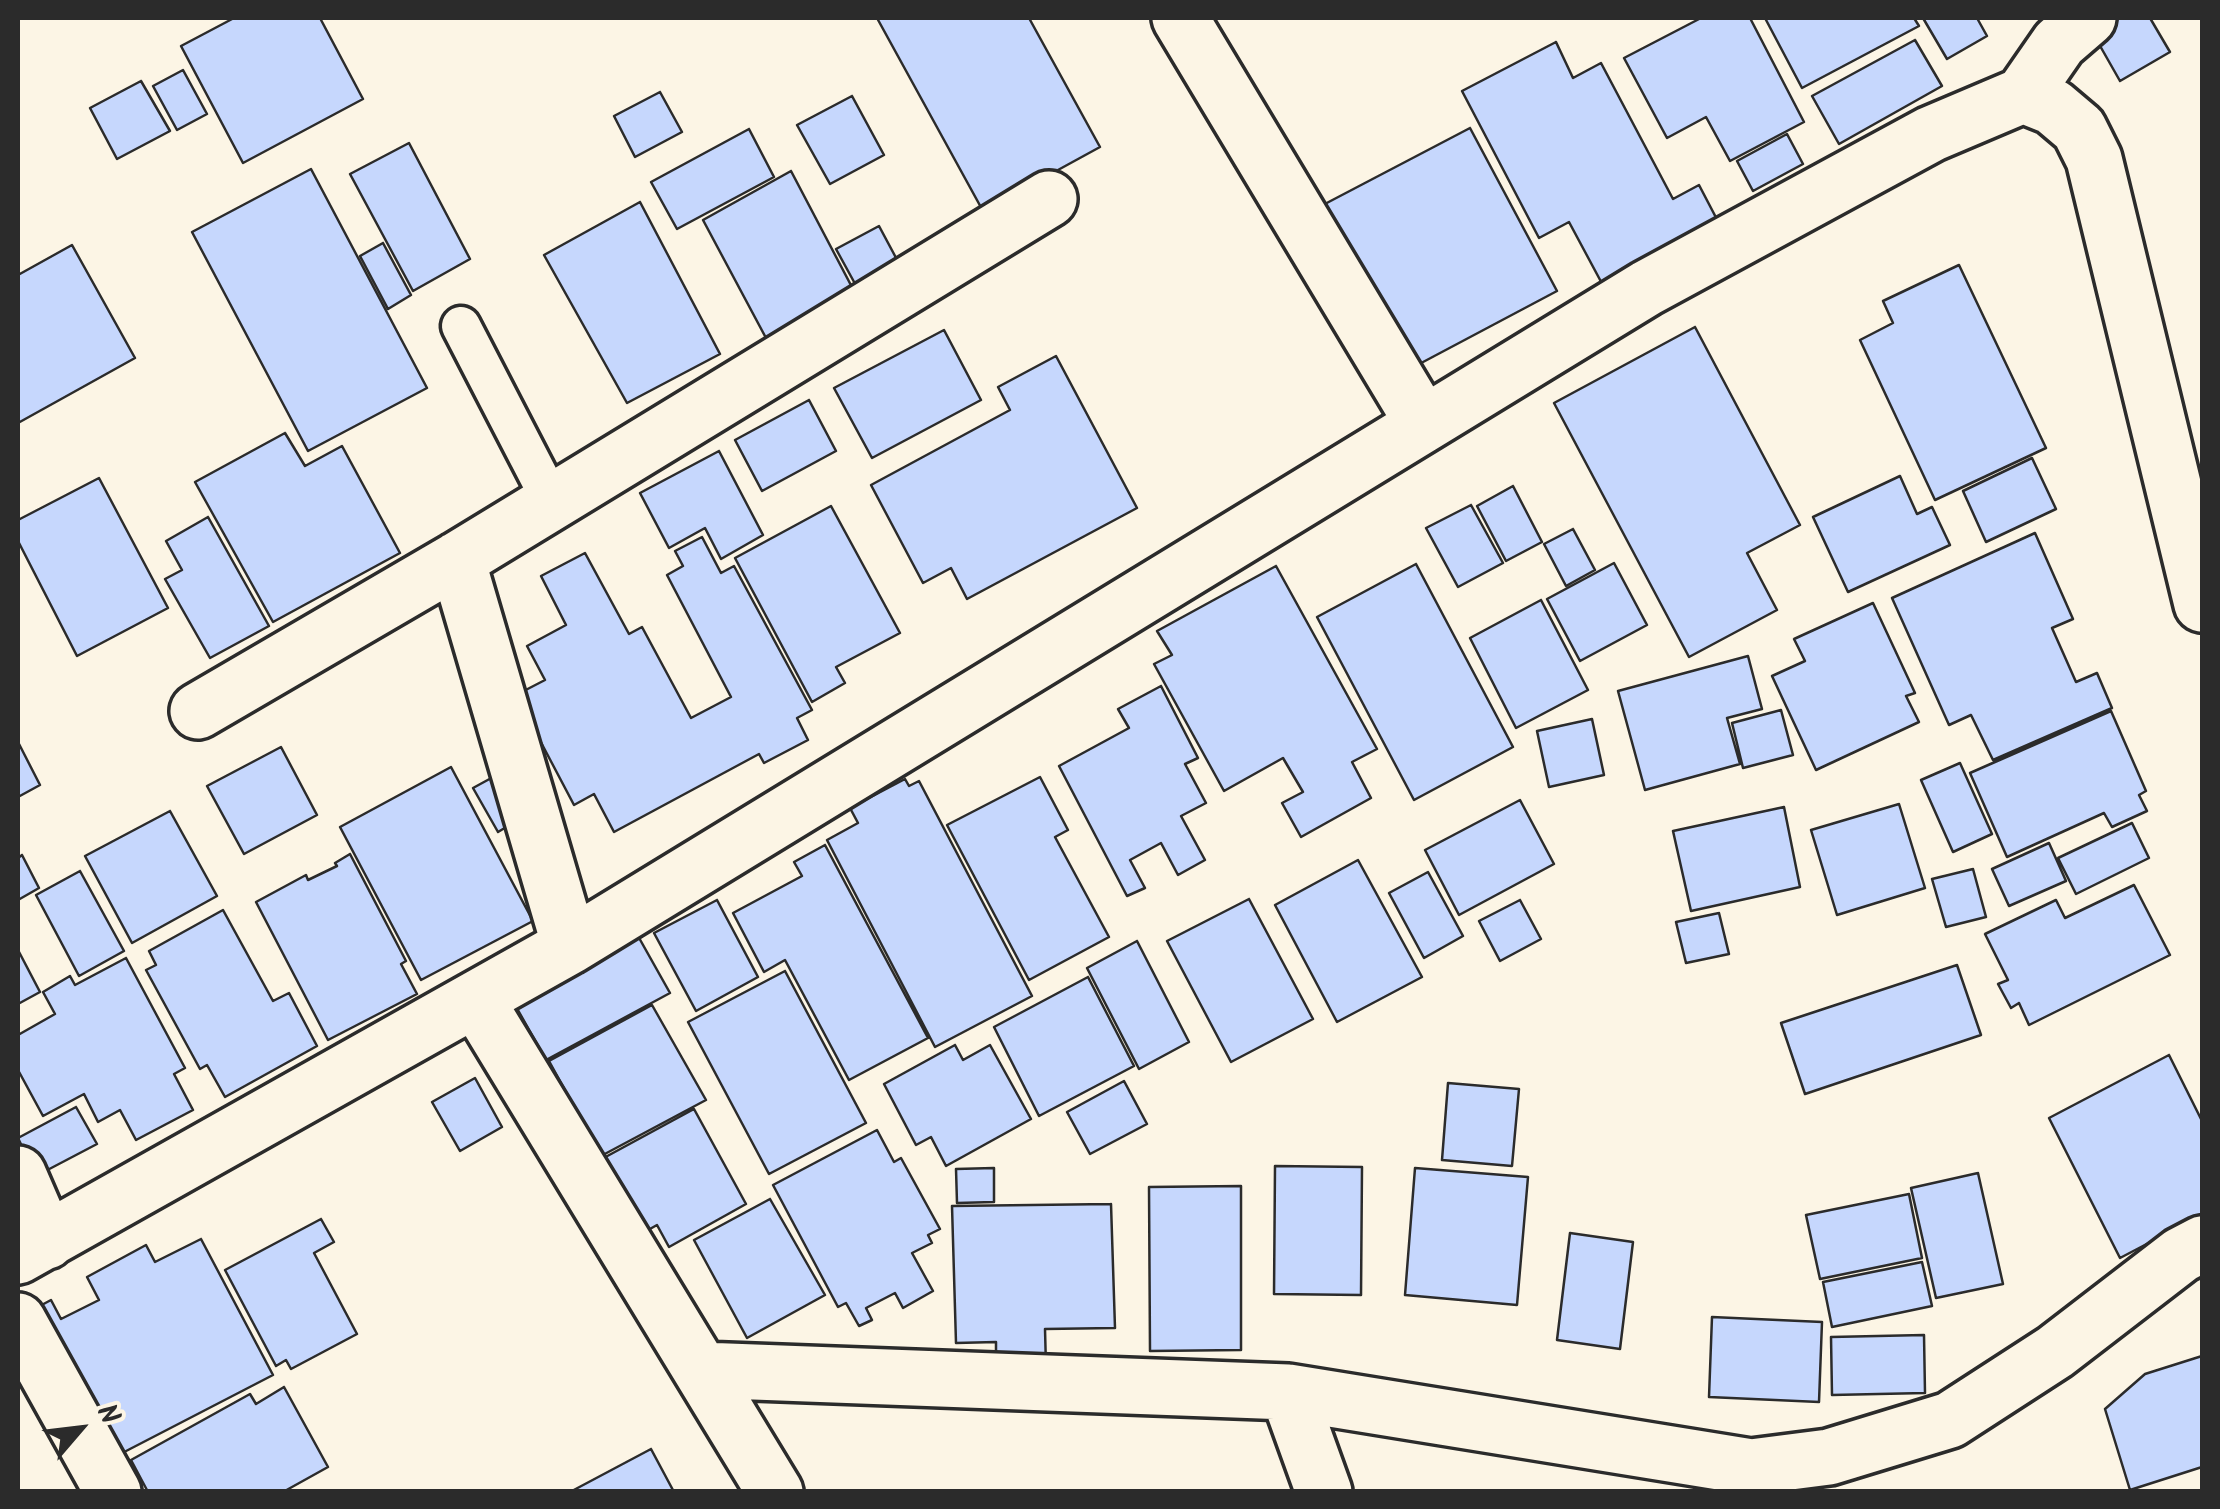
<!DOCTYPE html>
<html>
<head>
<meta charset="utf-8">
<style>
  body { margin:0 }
  #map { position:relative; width:2220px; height:1509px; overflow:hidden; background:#fcf5e5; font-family:Kalam,sans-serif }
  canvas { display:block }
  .frame { position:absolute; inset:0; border:20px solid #2b2b2b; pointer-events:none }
  .north { position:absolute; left:30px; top:1379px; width:100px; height:100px; -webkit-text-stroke:8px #fcf5e5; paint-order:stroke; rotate:62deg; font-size:28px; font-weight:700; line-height:40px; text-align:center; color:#2b2b2b }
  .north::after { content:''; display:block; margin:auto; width:35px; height:45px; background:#2b2b2b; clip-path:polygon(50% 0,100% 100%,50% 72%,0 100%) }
</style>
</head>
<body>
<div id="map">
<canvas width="2220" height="1509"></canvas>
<div class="frame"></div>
<div class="north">N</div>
</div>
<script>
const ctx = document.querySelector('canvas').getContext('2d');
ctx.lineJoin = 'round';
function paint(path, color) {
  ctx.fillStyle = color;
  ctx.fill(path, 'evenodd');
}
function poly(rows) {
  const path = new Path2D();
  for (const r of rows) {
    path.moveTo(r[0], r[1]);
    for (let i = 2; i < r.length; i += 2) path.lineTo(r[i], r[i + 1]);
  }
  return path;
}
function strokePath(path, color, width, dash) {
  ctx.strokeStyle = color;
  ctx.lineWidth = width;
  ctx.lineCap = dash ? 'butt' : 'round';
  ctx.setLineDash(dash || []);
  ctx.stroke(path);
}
const building = poly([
  [234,18,320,18,363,99,243,163,181,46,234,18],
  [877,18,1029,18,1100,147,983,211,877,18],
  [1701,18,1750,18,1804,122,1730,161,1706,117,1667,138,1624,58,1701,18],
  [1765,18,1914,18,1919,26,1802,88,1765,18],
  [1923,18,1977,18,1987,36,1947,59,1923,18],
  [2097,18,2150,18,2170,52,2120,81,2087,23,2097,18],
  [1915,40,1942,86,1839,144,1812,96,1915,40],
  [1556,42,1573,78,1601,63,1673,199,1699,185,1722,229,1606,291,1569,222,1539,238,1462,91,1556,42],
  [183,70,207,114,177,130,153,86,183,70],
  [141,81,170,131,117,159,90,108,141,81],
  [660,92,682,132,635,157,614,116,660,92],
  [852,96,884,155,830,184,797,125,852,96],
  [1470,128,1557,291,1408,370,1321,206,1470,128],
  [749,129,774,177,677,229,651,182,749,129],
  [1787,134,1803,164,1753,191,1737,161,1787,134],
  [409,143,470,259,413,291,350,174,409,143],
  [311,169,427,388,308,451,192,232,311,169],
  [791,171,854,291,766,338,703,220,791,171],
  [640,202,720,354,627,403,544,255,640,202],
  [879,226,902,269,859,291,836,249,879,226],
  [383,243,411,295,388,309,360,256,383,243],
  [72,245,135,358,18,423,18,275,72,245],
  [1959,265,2046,448,1935,500,1860,340,1893,323,1883,301,1959,265],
  [1695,327,1800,525,1747,553,1777,610,1689,657,1554,403,1695,327],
  [944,330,981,400,872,458,834,388,944,330],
  [1056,356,1137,508,967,599,951,568,923,583,871,485,1010,410,998,387,1056,356],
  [809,400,836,451,762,491,735,440,809,400],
  [285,433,305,466,342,446,400,553,273,622,195,482,285,433],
  [719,451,763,535,721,559,705,528,669,548,640,493,719,451],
  [2032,458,2056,509,1986,542,1963,491,2032,458],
  [1900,476,1917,514,1932,507,1950,545,1848,592,1813,517,1900,476],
  [99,478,168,608,77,656,18,541,18,520,99,478],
  [1513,486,1542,542,1506,561,1477,506,1513,486],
  [1471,505,1503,563,1458,587,1426,528,1471,505],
  [831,506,900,633,836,667,845,683,812,702,735,558,831,506],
  [208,517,269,626,210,658,165,579,182,570,166,541,208,517],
  [1573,529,1595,570,1566,586,1544,544,1573,529],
  [2035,533,2073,619,2052,628,2076,682,2097,673,2112,708,1993,760,1971,715,1949,725,1892,598,2035,533],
  [702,537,721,573,734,566,812,710,797,718,808,740,764,763,759,754,614,832,594,794,574,805,516,695,545,680,527,646,566,625,541,576,585,553,629,634,642,627,691,718,731,697,667,575,683,566,675,551,702,537],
  [1614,563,1647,625,1580,661,1547,599,1614,563],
  [1416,564,1513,747,1414,800,1317,617,1416,564],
  [1276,566,1377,749,1352,762,1371,798,1301,837,1282,803,1303,792,1283,758,1224,791,1154,664,1172,655,1157,631,1276,566],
  [1541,600,1588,690,1516,728,1470,638,1541,600],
  [1873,603,1915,693,1906,696,1919,722,1816,770,1772,676,1805,661,1794,639,1873,603],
  [1748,656,1762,709,1727,718,1740,764,1645,790,1618,691,1748,656],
  [1161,686,1198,758,1185,764,1206,803,1181,816,1205,860,1178,875,1161,843,1130,860,1145,888,1127,896,1059,766,1129,728,1118,709,1161,686],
  [1781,710,1793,755,1743,768,1732,723,1781,710],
  [2111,711,2146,791,2139,795,2147,811,2112,827,2104,813,2007,857,1970,773,2111,711],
  [1592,719,1604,775,1549,787,1537,731,1592,719],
  [18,742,40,785,18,797,18,742],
  [281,747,317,815,244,854,207,786,281,747],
  [1960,763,1992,834,1953,852,1921,780,1960,763],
  [451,767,533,921,421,980,340,827,451,767],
  [495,776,518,820,498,832,473,788,495,776],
  [1040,777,1068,830,1055,837,1109,937,1029,980,947,825,1040,777],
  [905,779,909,786,919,781,1032,996,935,1047,827,840,858,823,850,808,905,779],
  [1520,800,1554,864,1459,915,1425,850,1520,800],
  [1899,804,1925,888,1837,915,1811,830,1899,804],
  [1784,807,1800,887,1691,911,1673,831,1784,807],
  [170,811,217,896,132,943,85,856,170,811],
  [2132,823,2149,858,2076,894,2058,858,2132,823],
  [2049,843,2066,881,2009,906,1992,869,2049,843],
  [825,845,928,1038,849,1080,785,960,764,972,733,913,802,876,794,862,825,845],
  [350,854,406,961,401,964,417,994,328,1040,256,902,306,875,308,880,337,866,335,863,350,854],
  [22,855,39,888,18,900,18,858,22,855],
  [1358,860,1422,977,1337,1022,1275,905,1358,860],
  [1973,869,1986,917,1946,927,1932,879,1973,869],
  [80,871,124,951,79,976,36,895,80,871],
  [1428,872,1463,936,1424,958,1389,893,1428,872],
  [2134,885,2170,955,2029,1025,2019,1003,2011,1008,1998,984,2008,980,1985,934,2056,900,2065,918,2134,885],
  [1249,899,1313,1019,1231,1062,1167,941,1249,899],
  [717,900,758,977,696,1011,654,933,717,900],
  [1520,900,1541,939,1500,961,1479,921,1520,900],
  [223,910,273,1001,289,993,317,1046,225,1097,207,1065,200,1069,146,970,156,965,149,951,223,910],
  [1719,913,1729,954,1686,963,1676,922,1719,913],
  [638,936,670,993,546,1060,514,1003,638,936],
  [1137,941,1189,1042,1139,1069,1087,968,1137,941],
  [18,950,40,992,18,1004,18,950],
  [126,958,185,1068,174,1074,193,1110,136,1140,120,1110,98,1122,84,1094,43,1116,18,1070,18,1035,55,1014,43,992,70,976,75,985,126,958],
  [1957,965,1981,1035,1805,1094,1781,1023,1957,965],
  [785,971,866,1123,769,1174,688,1022,785,971],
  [1088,977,1134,1066,1039,1116,994,1027,1088,977],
  [652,1005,706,1100,601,1156,549,1061,652,1005],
  [955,1045,963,1060,990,1045,1031,1119,946,1166,931,1137,916,1145,884,1084,955,1045],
  [2169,1055,2202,1121,2202,1215,2120,1258,2049,1118,2169,1055],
  [475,1078,502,1127,460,1151,432,1102,475,1078],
  [1124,1081,1147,1124,1090,1154,1067,1112,1124,1081],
  [1448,1083,1519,1089,1512,1166,1442,1160,1448,1083],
  [76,1107,97,1144,36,1176,18,1138,76,1107],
  [694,1109,746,1204,669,1247,657,1225,641,1234,600,1160,694,1109],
  [877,1130,894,1162,901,1158,940,1229,928,1235,932,1243,912,1253,933,1291,903,1308,895,1293,866,1308,872,1320,859,1326,846,1303,838,1307,773,1185,877,1130],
  [1275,1166,1362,1167,1361,1295,1274,1294,1275,1166],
  [994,1168,994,1202,957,1203,956,1169,994,1168],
  [1415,1168,1528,1177,1517,1305,1405,1295,1415,1168],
  [1978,1173,2003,1284,1936,1298,1911,1188,1978,1173],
  [1241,1186,1241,1350,1150,1351,1149,1187,1241,1186],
  [1909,1194,1922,1258,1820,1279,1806,1215,1909,1194],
  [770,1199,825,1295,747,1338,694,1240,770,1199],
  [1111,1204,1115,1328,1045,1329,1046,1367,996,1368,996,1342,956,1343,952,1206,1111,1204],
  [321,1219,334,1242,314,1253,357,1334,291,1369,286,1360,276,1366,225,1270,321,1219],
  [1570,1233,1633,1242,1620,1349,1557,1340,1570,1233],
  [201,1239,273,1375,101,1464,23,1315,51,1300,61,1319,99,1300,87,1277,146,1245,155,1262,201,1239],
  [1922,1262,1932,1306,1832,1327,1823,1282,1922,1262],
  [1712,1317,1822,1322,1819,1402,1709,1397,1712,1317],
  [1924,1335,1925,1393,1832,1395,1831,1337,1924,1335],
  [2202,1356,2202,1467,2130,1490,2105,1409,2145,1374,2202,1356],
  [284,1387,328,1467,283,1492,148,1492,131,1460,250,1394,256,1404,284,1387],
  [651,1449,674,1492,570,1492,651,1449]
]);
const service = poly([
  [461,326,552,502]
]);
const minor = poly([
  [1180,18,1423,423],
  [2023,95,2053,107,2079,129,2094,159,2202,604],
  [457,560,570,946],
  [198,711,457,560,1049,199],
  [476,1000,775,1492],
  [18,1174,47,1241],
  [18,1256,570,946,1647,288,1931,134,2023,95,2059,43,2088,18],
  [18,1321,113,1492],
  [701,1370,1288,1392,1751,1467,1829,1457,1950,1420,2055,1352,2181,1255,2202,1244],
  [1288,1392,1324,1492]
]);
paint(building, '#c6d7fd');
strokePath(building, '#2b2b2b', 2.5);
strokePath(service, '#2b2b2b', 45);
strokePath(minor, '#2b2b2b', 62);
strokePath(service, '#fcf5e5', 38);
strokePath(minor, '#fcf5e5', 55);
</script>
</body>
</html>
